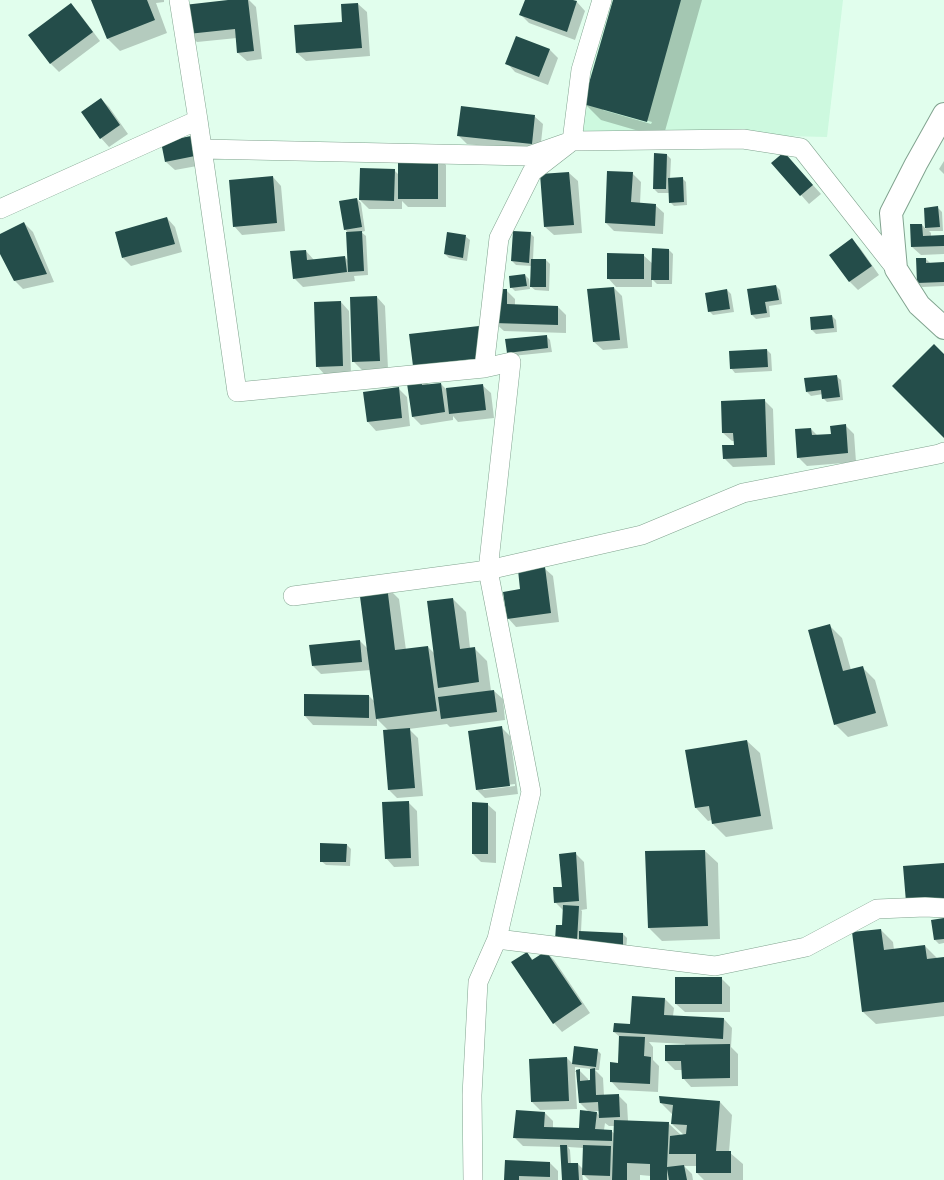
<!DOCTYPE html>
<html>
<head>
<meta charset="utf-8">
<style>
  body { margin:0 }
  canvas { display:block; background:#e1feed }
</style>
</head>
<body>
<canvas width="944" height="1180"></canvas>
<script>
const ctx = document.querySelector('canvas').getContext('2d');
ctx.lineJoin = 'round';
function paint(path, color) {
  ctx.fillStyle = color;
  ctx.fill(path, 'evenodd');
}
function poly(rows) {
  const path = new Path2D();
  for (const r of rows) {
    path.moveTo(r[0], r[1]);
    for (let i = 2; i < r.length; i += 2) path.lineTo(r[i], r[i + 1]);
  }
  return path;
}
function strokePath(path, color, width, dash) {
  ctx.strokeStyle = color;
  ctx.lineWidth = width;
  ctx.lineCap = dash ? 'butt' : 'round';
  ctx.setLineDash(dash || []);
  ctx.stroke(path);
}
const built = poly([
  [599,0,843,0,827,137,577,131]
]);
const shadow = poly([
  [92,0,164,0,164,2,156,3,167,33,120,51,107,38],
  [237,0,249,0,256,7,262,59,247,61,238,53,237,38,197,42,188,34],
  [526,0,570,0,577,2,585,11,575,40,529,23,521,15],
  [614,0,702,0,663,138,601,120,585,104],
  [603,108,652,122,651,124,603,110],
  [71,4,79,13,100,41,59,72,51,64,29,35],
  [358,4,367,12,370,56,306,61,297,53,343,23],
  [550,50,558,58,548,85,515,72,507,63],
  [101,99,109,107,128,134,109,147,101,138],
  [534,116,543,124,540,152,467,144,458,135],
  [195,136,208,164,175,170,166,162],
  [784,153,821,194,809,204,773,163],
  [667,155,671,159,670,179,682,178,686,182,687,205,674,206,670,202,669,193,658,193,654,189],
  [438,157,446,165,446,207,408,207,402,201,402,209,369,209,360,200,394,170,399,175],
  [944,161,944,174,939,169],
  [569,173,578,181,582,233,554,235,545,227],
  [632,173,641,182,640,204,655,205,664,213,663,234,614,231,606,223],
  [273,177,281,186,285,231,242,235,234,226],
  [357,199,361,203,365,231,361,232,366,236,368,275,354,276,355,281,303,287,294,278,306,251,314,260,345,257,348,261,348,233,345,229],
  [938,208,942,212,943,231,929,231,931,233,931,236,944,236,944,254,921,255,912,247,911,225,922,225,926,229,925,209],
  [167,218,175,227,182,252,131,266,123,258],
  [24,223,33,232,54,282,23,289,15,281,0,252,0,235],
  [530,233,534,237,533,260,546,260,550,264,549,291,535,290,530,286,532,266,516,265,512,261],
  [465,236,470,240,467,261,449,258,445,254],
  [852,240,860,248,879,275,858,290,850,282,831,255],
  [669,250,673,254,672,284,657,284,652,279,652,287,616,287,608,278,643,255,653,264],
  [926,259,930,263,944,263,944,286,922,287,918,283],
  [525,275,529,279,530,289,515,291,511,287],
  [776,286,780,290,782,304,769,306,770,317,756,319,752,315],
  [614,288,622,296,628,348,603,350,594,342],
  [506,290,515,299,515,306,558,307,566,315,566,333,504,331,495,323],
  [727,290,731,294,734,312,713,315,709,311],
  [377,297,385,306,388,369,362,370,353,361],
  [341,302,349,311,351,374,325,375,317,366],
  [832,316,836,320,837,332,816,334,812,330],
  [546,336,550,340,552,352,512,356,508,352],
  [767,350,771,354,772,371,735,373,731,368],
  [420,376,429,385,441,384,446,389,482,385,491,393,494,418,458,422,453,416,453,420,421,425,412,416],
  [836,376,841,380,843,400,827,402,823,398,823,394,811,396,807,392],
  [398,388,407,397,410,426,376,431,368,422,364,393],
  [764,400,773,409,775,465,733,467,724,458,735,446,734,441,732,441,723,433],
  [845,425,854,434,856,462,807,466,798,457,811,429,818,436,832,435],
  [544,568,553,576,559,622,516,627,508,618,522,590],
  [387,587,399,599,406,650,428,647,435,654,453,599,466,612,470,648,474,648,487,661,491,691,494,691,503,699,505,720,450,727,447,724,409,729,418,738,423,796,397,798,389,790,389,731,377,719,377,726,313,725,305,716,305,695,369,696,375,702,371,670,321,674,313,666,360,641,368,649],
  [829,625,842,638,851,670,862,667,875,680,888,726,848,737,835,724],
  [502,728,510,736,518,794,485,798,477,790],
  [515,784,515,786,483,790,483,788],
  [747,741,760,753,773,829,726,837,713,824,712,820,708,821,696,808,686,751],
  [408,802,417,811,419,866,394,867,386,858],
  [487,804,496,812,496,863,481,862,473,854],
  [347,845,351,849,350,866,326,865,321,861],
  [705,851,718,863,720,939,662,941,649,928],
  [575,853,584,862,587,909,581,910,582,911,581,932,623,934,627,938,626,950,584,949,563,926,564,911,555,902,563,888],
  [944,919,944,943,939,944,935,940],
  [881,930,893,942,894,950,925,946,938,959,944,958,944,1016,876,1024,863,1012],
  [546,952,554,960,590,1013,562,1032,554,1023,527,953,533,960],
  [721,978,730,987,730,1012,685,1012,676,1004],
  [633,998,665,999,674,1008,673,1016,724,1019,732,1028,731,1047,738,1054,738,1086,691,1087,683,1078,683,1070,675,1070,666,1061,666,1046,685,1046,685,1044,649,1042,653,1047,653,1060,659,1066,658,1092,619,1090,611,1081,618,1064,620,1037,614,1032,631,1025],
  [575,1047,597,1050,601,1054,599,1070,595,1070,603,1078,604,1096,618,1095,627,1104,628,1121,668,1123,681,1135,684,1135,672,1124,673,1115,661,1103,720,1102,732,1115,729,1152,743,1164,743,1180,704,1180,697,1173,697,1166,684,1166,692,1174,693,1180,651,1180,651,1176,640,1175,640,1180,589,1180,582,1173,583,1180,563,1180,561,1147,523,1146,514,1137,545,1113,553,1121,553,1129,580,1129,589,1112,580,1103,577,1071,575,1072,577,1109,540,1110,532,1102,567,1058,573,1064],
  [575,1067,591,1069,591,1081,588,1081,588,1079,579,1070,575,1071],
  [591,1111,600,1111,600,1116,597,1113,591,1112],
  [605,1123,609,1126,615,1126,615,1134,611,1131,604,1130],
  [568,1147,584,1148,583,1169,578,1164,571,1164,570,1150],
  [550,1163,558,1171,558,1180,505,1180]
]);
const building = poly([
  [91,0,147,0,155,20,107,39],
  [228,0,248,0,254,51,237,53,235,29,188,34,184,5],
  [525,0,573,0,577,1,567,32,519,15],
  [613,0,681,0,647,122,583,104],
  [71,3,93,32,50,64,28,35],
  [358,3,362,48,296,53,294,25,342,22,341,4],
  [516,36,550,49,539,77,505,64],
  [101,98,120,125,100,139,81,112],
  [461,106,535,115,532,144,457,136],
  [196,135,200,155,165,162,161,142],
  [784,152,813,185,800,196,771,163],
  [654,153,667,154,666,189,653,189],
  [398,156,438,156,438,199,398,199],
  [360,168,395,169,394,201,359,200],
  [607,171,633,172,631,202,656,204,655,226,605,223],
  [569,172,574,225,544,227,540,174],
  [273,176,277,223,233,227,229,180],
  [683,177,684,202,669,203,668,178],
  [357,198,362,227,344,230,339,201],
  [938,206,940,227,925,228,924,208],
  [167,217,175,244,122,258,115,232],
  [24,222,47,274,14,281,0,254,0,234],
  [910,224,922,224,923,236,944,235,944,246,911,247],
  [362,231,364,271,348,272,346,232],
  [513,231,531,232,529,263,511,261],
  [447,232,466,235,463,258,444,254],
  [852,238,872,266,849,282,829,255],
  [652,248,669,249,669,280,651,280],
  [306,250,307,260,345,256,347,272,293,279,290,251],
  [607,253,644,254,644,279,607,279],
  [916,258,926,258,926,263,944,262,944,282,917,283],
  [531,259,546,259,546,287,530,287],
  [525,274,527,286,510,288,509,276],
  [776,285,779,300,765,302,767,313,751,315,747,289],
  [614,287,620,340,593,342,587,289],
  [495,289,507,289,507,304,558,306,558,325,494,323],
  [727,289,730,309,708,312,705,293],
  [377,296,380,361,352,362,350,297],
  [341,301,343,366,316,367,314,302],
  [832,315,834,328,811,330,810,317],
  [479,326,483,358,413,366,409,334],
  [547,335,548,348,507,353,505,339],
  [934,344,944,354,944,438,892,386],
  [767,349,768,367,730,369,729,351],
  [421,375,422,385,441,383,445,412,412,417,406,377],
  [837,375,840,397,822,399,821,390,806,392,804,378],
  [483,384,486,410,449,414,446,388],
  [399,387,402,418,367,422,363,392],
  [765,399,767,457,723,459,722,445,734,445,733,433,722,433,721,401],
  [846,424,848,453,797,458,795,429,811,428,812,435,831,434,830,426],
  [545,567,551,613,507,619,503,592,520,589,518,570],
  [387,586,395,650,428,646,437,711,376,719,359,589],
  [453,598,460,649,475,647,479,682,438,688,427,601],
  [830,624,843,671,863,666,876,713,834,725,808,630],
  [360,640,362,662,312,666,309,645],
  [494,690,497,712,441,719,438,697],
  [304,694,369,695,369,718,304,716],
  [502,726,510,786,476,790,468,731],
  [410,728,415,788,388,790,383,730],
  [747,740,761,816,712,824,709,806,695,808,685,750],
  [409,801,411,858,385,859,382,802],
  [472,802,488,803,488,854,472,854],
  [320,843,347,844,346,862,320,862],
  [705,850,708,926,648,928,645,851],
  [576,852,579,901,554,903,553,887,562,887,559,854],
  [944,863,944,899,906,902,903,866],
  [563,905,579,906,577,941,555,940,556,925,562,925],
  [944,918,944,939,934,940,931,920],
  [881,929,884,950,925,945,927,959,944,957,944,1002,862,1012,852,932],
  [579,931,623,933,623,946,579,945],
  [546,951,582,1004,553,1024,511,962,527,952,532,960],
  [675,977,722,977,722,1004,675,1004],
  [632,996,665,998,664,1015,724,1018,723,1039,613,1032,614,1023,630,1024],
  [619,1036,645,1037,644,1056,651,1057,650,1084,610,1082,610,1062,618,1063],
  [730,1044,730,1078,682,1079,681,1061,665,1061,665,1045],
  [574,1046,598,1049,596,1067,572,1064],
  [567,1057,569,1101,531,1102,529,1059],
  [595,1068,596,1095,619,1094,620,1117,599,1118,598,1102,579,1103,576,1070,580,1069,580,1081,590,1080,590,1069],
  [659,1096,720,1101,716,1151,731,1151,731,1173,696,1173,696,1154,669,1154,670,1136,686,1134,687,1125,671,1124,673,1105,660,1103],
  [516,1110,545,1112,544,1127,579,1128,580,1110,597,1112,595,1129,612,1130,612,1141,513,1138],
  [614,1120,669,1122,667,1167,684,1165,687,1180,669,1180,667,1169,667,1180,650,1180,650,1164,627,1163,627,1180,612,1180],
  [560,1145,567,1145,568,1163,578,1163,579,1180,562,1180],
  [583,1145,611,1146,610,1176,582,1175],
  [505,1160,550,1162,550,1177,519,1176,519,1180,504,1180]
]);
const street = poly([
  [179,0,198,120],
  [202,149,529,156,572,141,743,139,801,148,896,269],
  [0,209,198,120,237,392,484,368,511,362,488,570,531,792,497,939,478,982,472,1095,473,1180],
  [484,368,499,238,532,172,572,141,581,70,602,0],
  [293,596,488,570,642,535,743,493,939,454,944,452],
  [497,939,715,966,806,947,877,909,925,907,944,908]
]);
const secondary = poly([
  [944,114,916,164,891,213,896,269,919,305,944,328]
]);
paint(built, '#cdf9df');
paint(shadow, '#0003');
paint(building, '#244d4a');
strokePath(street, '#81a38f', 20);
strokePath(secondary, '#81a38f', 24);
strokePath(street, '#fff', 19);
strokePath(secondary, '#fff', 22);
</script>
</body>
</html>
